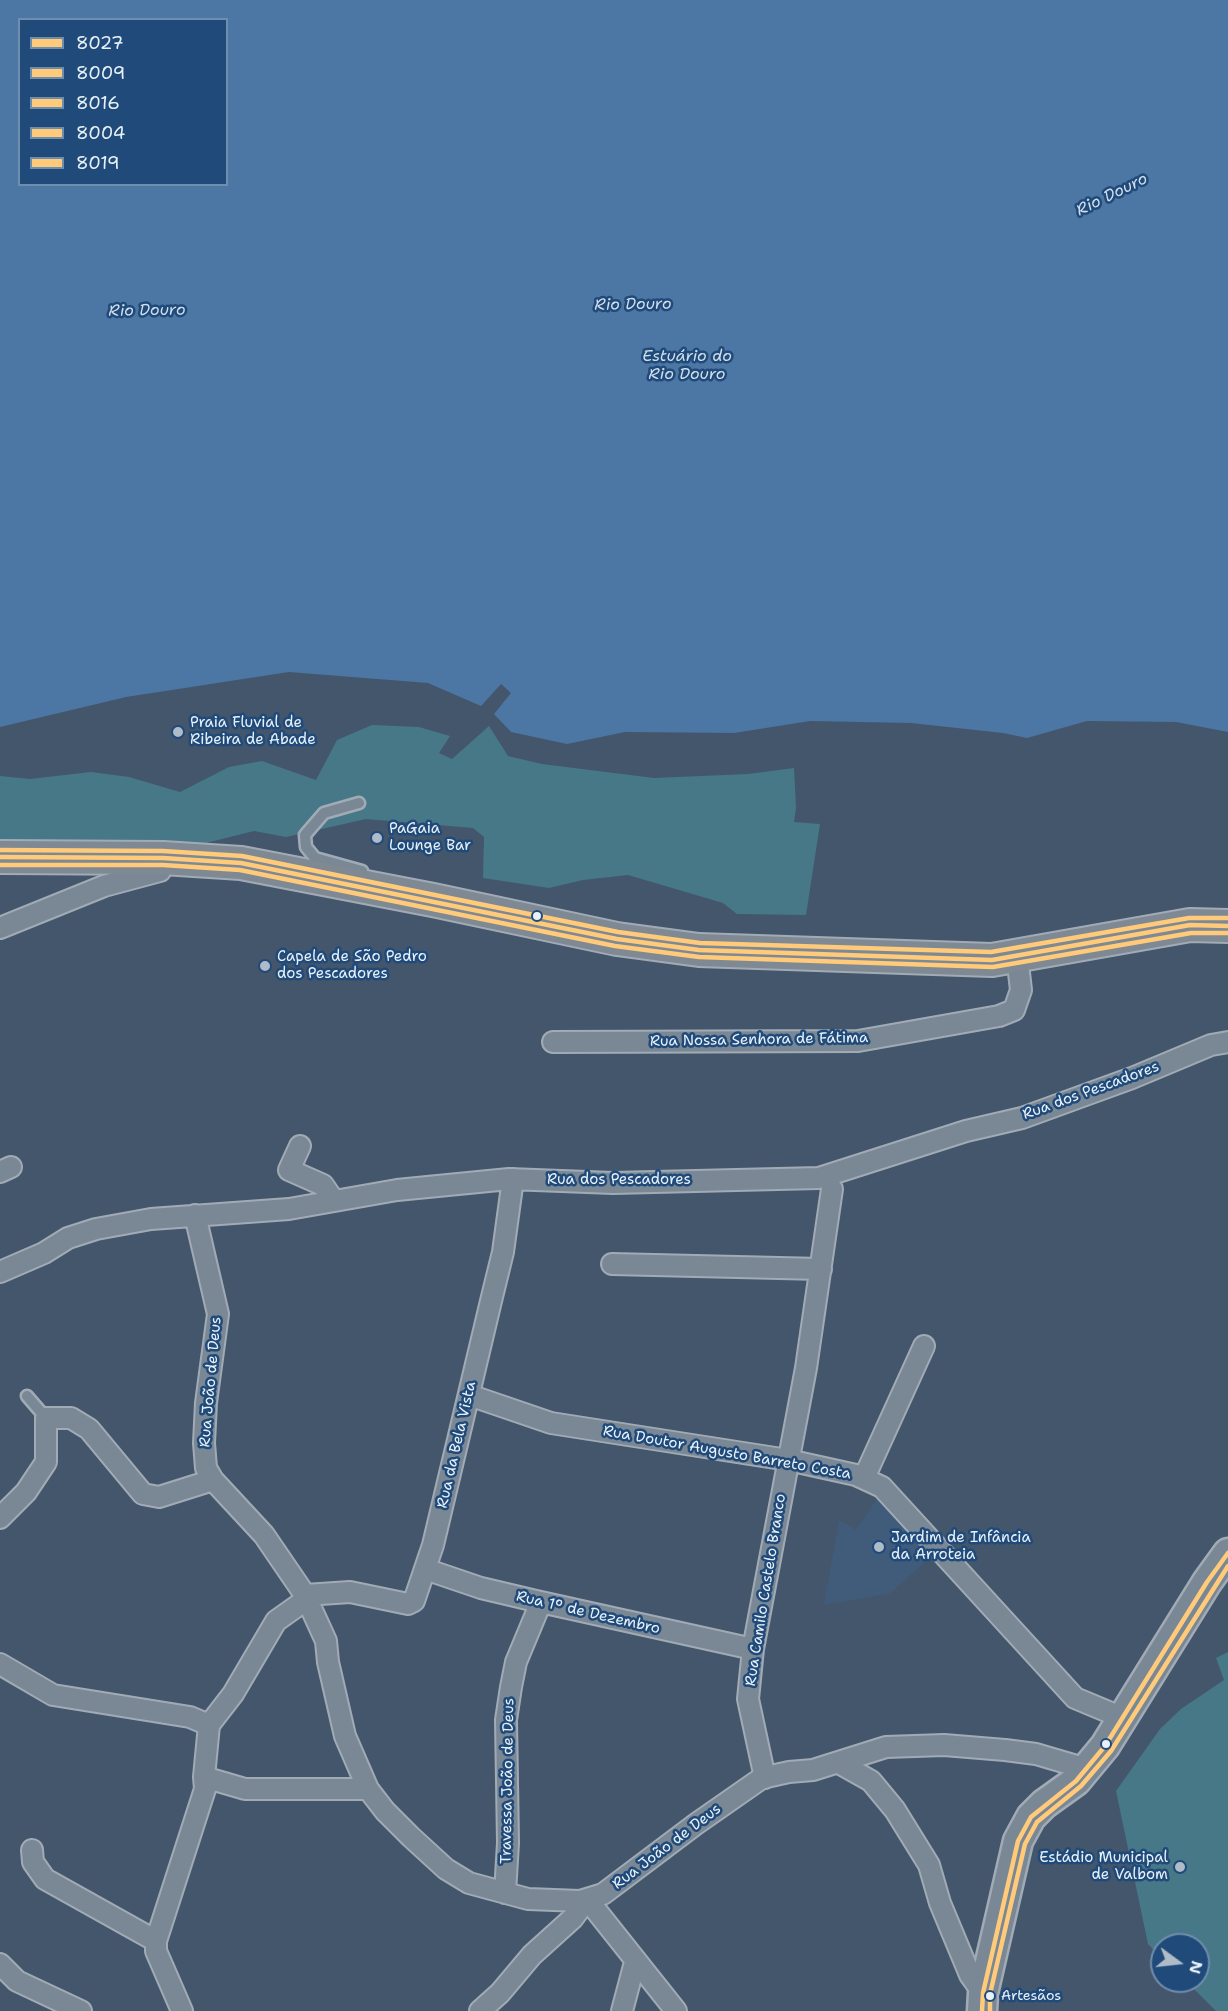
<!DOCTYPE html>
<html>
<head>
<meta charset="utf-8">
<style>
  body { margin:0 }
  #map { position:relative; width:1228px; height:2011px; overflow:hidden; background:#44566b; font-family:"Shantell Sans",sans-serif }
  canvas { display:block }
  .legend { position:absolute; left:18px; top:18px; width:210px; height:168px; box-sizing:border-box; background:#1f4a7a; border:2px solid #6f8dac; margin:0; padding:8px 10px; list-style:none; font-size:18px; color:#e8f1f8 }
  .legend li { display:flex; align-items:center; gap:12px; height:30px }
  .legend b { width:30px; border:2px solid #6f8dac }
  .north { position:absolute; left:1150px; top:1933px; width:60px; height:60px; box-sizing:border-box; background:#1f4a7a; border:2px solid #6f8dac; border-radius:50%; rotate:105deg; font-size:16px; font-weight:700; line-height:24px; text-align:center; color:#e8f1f8 }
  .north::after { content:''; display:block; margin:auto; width:21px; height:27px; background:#afbbc7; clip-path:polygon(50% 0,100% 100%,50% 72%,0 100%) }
</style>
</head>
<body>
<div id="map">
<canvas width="1228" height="2011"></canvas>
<ul class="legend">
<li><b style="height:8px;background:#ffca79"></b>8027</li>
<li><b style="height:8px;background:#ffca79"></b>8009</li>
<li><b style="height:8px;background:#ffca79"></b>8016</li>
<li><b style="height:8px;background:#ffca79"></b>8004</li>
<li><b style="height:8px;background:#ffca79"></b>8019</li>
</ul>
<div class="north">N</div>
</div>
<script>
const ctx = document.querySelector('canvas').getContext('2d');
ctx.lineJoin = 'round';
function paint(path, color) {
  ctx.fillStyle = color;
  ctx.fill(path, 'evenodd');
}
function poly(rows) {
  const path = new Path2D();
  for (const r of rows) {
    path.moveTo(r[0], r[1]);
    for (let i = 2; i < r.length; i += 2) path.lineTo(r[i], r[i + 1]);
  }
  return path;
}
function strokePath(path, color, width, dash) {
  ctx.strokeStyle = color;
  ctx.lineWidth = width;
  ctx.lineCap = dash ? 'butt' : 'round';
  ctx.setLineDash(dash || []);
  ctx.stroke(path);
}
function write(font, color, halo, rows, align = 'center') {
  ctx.font = font + ' "Shantell Sans",sans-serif';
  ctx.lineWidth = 5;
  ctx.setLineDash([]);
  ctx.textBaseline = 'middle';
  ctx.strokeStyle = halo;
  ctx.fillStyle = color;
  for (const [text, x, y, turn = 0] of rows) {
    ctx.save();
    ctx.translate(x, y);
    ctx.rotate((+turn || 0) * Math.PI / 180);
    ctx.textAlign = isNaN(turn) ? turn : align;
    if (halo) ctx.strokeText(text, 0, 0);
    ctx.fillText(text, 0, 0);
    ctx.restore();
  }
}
const built = poly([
  [877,1499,932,1555,891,1593,824,1605,839,1520,856,1530]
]);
const green = poly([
  [372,725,419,727,450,736,439,753,452,759,489,726,508,756,542,764,654,778,748,774,794,768,796,808,794,822,820,824,806,915,737,914,723,903,628,875,583,880,549,888,483,878,484,837,473,828,366,819,286,837,254,831,194,846,0,843,0,776,30,779,91,772,129,777,180,792,229,767,262,761,316,780,337,740],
  [1228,1652,1228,2011,1216,2011,1186,1981,1198,1981,1198,1945,1162,1945,1162,1958,1148,1944,1116,1791,1160,1729,1181,1709,1224,1680,1216,1658]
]);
const water = poly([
  [0,0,1228,0,1228,732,1176,722,1087,721,1027,738,1003,733,911,723,810,721,734,733,625,732,567,744,511,732,494,714,511,693,501,684,481,706,428,683,289,672,126,697,0,727],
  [20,20,226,20,226,184,20,184]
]);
const lane = poly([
  [359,803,324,813,305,835,306,847,315,858,362,871],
  [27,1396,46,1418]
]);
const street = poly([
  [0,928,104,886,160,871,163,858],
  [553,1042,858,1041,999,1016,1014,1010,1021,990,1017,956],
  [300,1146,289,1170,323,1185,334,1201],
  [0,1172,11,1167],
  [195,1215,218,1314,206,1403,204,1443,206,1468,213,1480,264,1535,305,1595,326,1641,328,1662,345,1736,368,1789,385,1811,411,1837,446,1869,469,1883,528,1899,580,1901,603,1894,696,1824,762,1778,789,1772,813,1770,886,1747,944,1745,1005,1750,1036,1754,1087,1769],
  [612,1264,821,1269],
  [0,1272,44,1253,68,1238,96,1229,151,1219,289,1209,397,1190,509,1179,613,1183,819,1178,966,1131,1022,1118,1132,1078,1211,1045,1228,1042],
  [469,1395,551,1423,788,1460,856,1475,882,1487,1075,1698,1123,1718],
  [864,1478,924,1346],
  [0,1518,26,1492,46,1462,46,1418,71,1418,89,1429,143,1494,159,1497,213,1480],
  [425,1569,481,1588,536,1601,753,1649],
  [305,1595,350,1592,408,1604,414,1601,433,1545,491,1301,503,1252,513,1179],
  [0,1664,53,1695,190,1717,209,1725],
  [839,1763,871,1781,895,1810,929,1865,940,1903,970,1975,983,1993],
  [204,1777,245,1789,368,1789],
  [765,1778,748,1699,753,1649,806,1368,832,1189],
  [32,1850,33,1862,45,1879,156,1941],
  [505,1893,508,1843,506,1720,511,1687,516,1662,541,1602],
  [0,1964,17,1981,81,2011],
  [182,2011,156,1951,156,1941,205,1789,204,1777,209,1725,233,1694,276,1621,307,1599],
  [480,2011,500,1993,532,1955,573,1918,587,1899,676,2011],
  [622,2011,635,1962]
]);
const secondary = poly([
  [982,2011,983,1993,1018,1841,1031,1817,1044,1804,1076,1781,1105,1746,1207,1582,1228,1553]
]);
const primary = poly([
  [0,857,163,858,241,863,433,900,617,939,699,950,992,960,1190,925,1228,926]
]);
const bus1 = poly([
  [0,857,163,858,241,863,617,939,699,950,992,960,1190,925,1228,926]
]);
const bus2 = poly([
  [0,865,163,865,240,870,615,946,699,957,993,967,1191,933,1228,933]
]);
const bus3 = poly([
  [0,850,163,851,242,856,618,932,700,943,991,952,1189,918,1228,918]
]);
const bus4 = poly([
  [982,2011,983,1993,1018,1841,1031,1817,1076,1781,1105,1746,1207,1582,1228,1553]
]);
const bus5 = poly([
  [990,2011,990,1994,1025,1844,1037,1822,1081,1786,1111,1751,1228,1566]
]);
const markers = [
  [178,732,6,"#afbbc7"],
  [377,838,6,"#afbbc7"],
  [537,916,5,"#e8f1f8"],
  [265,966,6,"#afbbc7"],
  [879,1547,6,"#afbbc7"],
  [1106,1744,5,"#e8f1f8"],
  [1180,1867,6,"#afbbc7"],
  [990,1996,5,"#e8f1f8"]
];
const busNames = [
  ["Artesãos",1001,1996]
];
const poiNames = [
  ["Praia Fluvial de",190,723],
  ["Ribeira de Abade",190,740],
  ["PaGaia",389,829],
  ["Lounge Bar",389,846],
  ["Capela de São Pedro",277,957],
  ["dos Pescadores",277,974],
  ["Jardim de Infância",891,1538],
  ["da Arroteia",891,1555],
  ["Estádio Municipal",1168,1858,"right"],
  ["de Valbom",1168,1875,"right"]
];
const streetNames = [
  ["Rua Nossa Senhora de Fátima",759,1040,-1],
  ["Rua dos Pescadores",1091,1091,-20],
  ["Rua dos Pescadores",619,1180],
  ["Rua João de Deus",211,1382,-85],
  ["Rua da Bela Vista",457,1445,-77],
  ["Rua Doutor Augusto Barreto Costa",727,1453,10],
  ["Rua Camilo Castelo Branco",766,1590,-81],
  ["Rua 1º de Dezembro",588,1613,13],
  ["Travessa João de Deus",508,1781,-89],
  ["Rua João de Deus",667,1847,-37]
];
const waterNames = [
  ["Rio Douro",1112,195,-26],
  ["Rio Douro",633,305,-1],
  ["Rio Douro",147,311,-1],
  ["Estuário do",687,357],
  ["Rio Douro",687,375]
];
paint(built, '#415c7b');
paint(green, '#477887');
paint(water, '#4c76a3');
strokePath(lane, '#a1abb6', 15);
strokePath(street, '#a1abb6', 24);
strokePath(secondary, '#a1abb6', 33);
strokePath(primary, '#a1abb6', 36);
strokePath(lane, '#7a8794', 10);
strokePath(street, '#7a8794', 20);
strokePath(secondary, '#7a8794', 28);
strokePath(primary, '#7e8993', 32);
strokePath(bus1, '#ffca79', 4.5);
strokePath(bus2, '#ffca79', 4.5);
strokePath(bus3, '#ffca79', 4.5);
strokePath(bus4, '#ffca79', 4.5);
strokePath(bus5, '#ffca79', 4.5);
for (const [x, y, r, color] of markers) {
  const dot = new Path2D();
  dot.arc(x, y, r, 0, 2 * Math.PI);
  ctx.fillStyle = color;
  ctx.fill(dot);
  strokePath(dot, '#1f4a7a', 2);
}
write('14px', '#e8f1f8', '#1f4a7a', busNames, 'left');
write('15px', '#e8f1f8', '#1f4a7a', poiNames, 'left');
write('15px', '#e8f1f8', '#1f4a7a', streetNames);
write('italic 16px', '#d1dfec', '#1f4a7a', waterNames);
</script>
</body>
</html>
